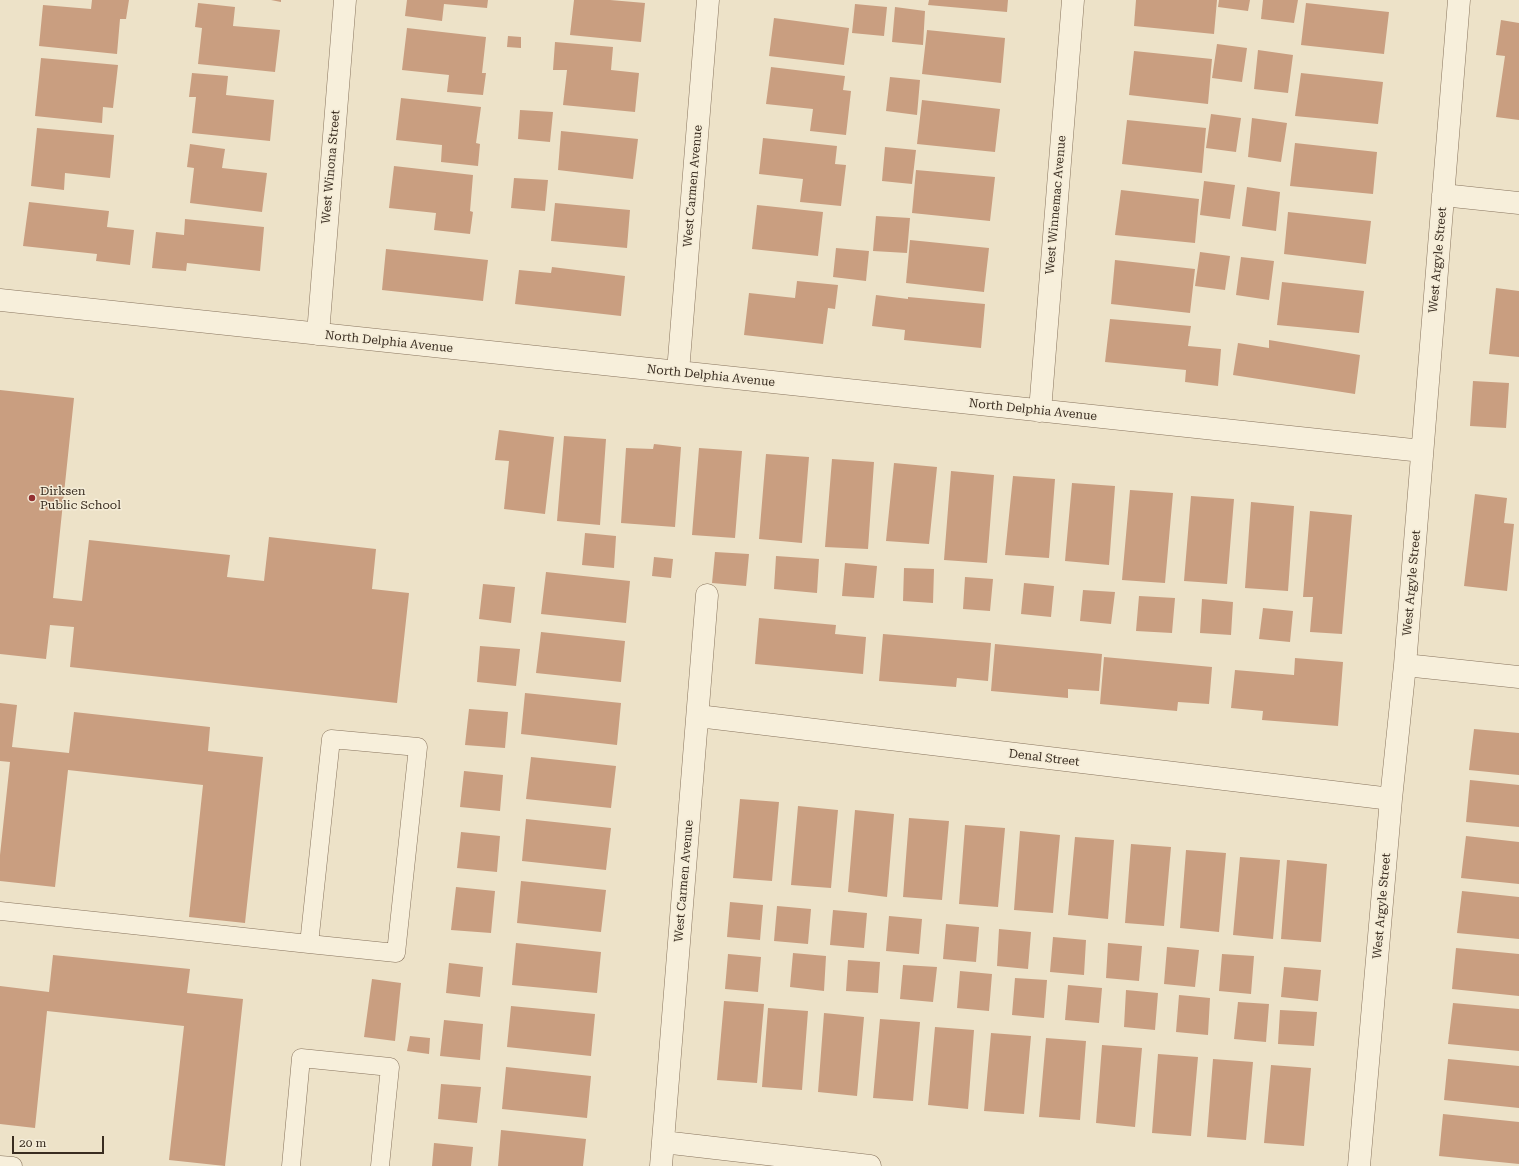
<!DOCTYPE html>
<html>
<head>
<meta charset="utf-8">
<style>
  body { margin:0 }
  #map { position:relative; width:1519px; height:1166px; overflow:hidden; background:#ede2c8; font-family:"Roboto Serif",serif }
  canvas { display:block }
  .scale { position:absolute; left:12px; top:1136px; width:92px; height:18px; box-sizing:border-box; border:2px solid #392c20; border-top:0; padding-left:5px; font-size:12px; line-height:14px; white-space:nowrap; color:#392c20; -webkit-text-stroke:3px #f4ecd7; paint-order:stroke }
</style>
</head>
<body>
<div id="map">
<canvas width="1519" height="1166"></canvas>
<div class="scale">20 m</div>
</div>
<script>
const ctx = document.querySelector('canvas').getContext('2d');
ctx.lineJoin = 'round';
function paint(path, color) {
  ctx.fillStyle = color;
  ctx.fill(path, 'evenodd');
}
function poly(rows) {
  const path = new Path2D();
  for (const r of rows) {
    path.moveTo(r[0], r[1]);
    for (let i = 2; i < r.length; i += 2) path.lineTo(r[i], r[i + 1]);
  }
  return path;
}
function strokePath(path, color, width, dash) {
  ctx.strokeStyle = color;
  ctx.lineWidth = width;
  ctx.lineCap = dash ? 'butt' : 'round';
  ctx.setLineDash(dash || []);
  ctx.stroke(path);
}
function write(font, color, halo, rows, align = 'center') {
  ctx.font = font + ' "Roboto Serif",serif';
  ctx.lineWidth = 3;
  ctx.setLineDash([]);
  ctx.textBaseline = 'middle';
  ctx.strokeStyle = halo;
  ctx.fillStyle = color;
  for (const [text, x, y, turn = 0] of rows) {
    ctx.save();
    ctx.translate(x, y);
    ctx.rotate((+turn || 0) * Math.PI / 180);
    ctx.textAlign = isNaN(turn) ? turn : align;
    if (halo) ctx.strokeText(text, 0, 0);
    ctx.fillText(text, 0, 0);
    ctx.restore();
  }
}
const building = poly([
  [92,0,129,0,126,19,120,19,117,54,39,46,43,5,91,9],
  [271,0,281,0,281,2],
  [407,0,488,0,487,8,444,4,442,21,405,16],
  [574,0,610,0,645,3,641,42,570,35],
  [929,0,1008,0,1007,12,928,5],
  [1136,0,1217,0,1214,34,1134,26],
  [1219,0,1250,0,1248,11,1218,7],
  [1263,0,1298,0,1294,23,1261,19],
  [198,3,235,7,233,26,280,30,275,72,198,64,202,28,195,27],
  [1306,3,1389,12,1384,54,1301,45],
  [855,4,887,7,884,36,852,33],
  [895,7,925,11,923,45,892,42],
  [774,18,849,28,844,65,769,56],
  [1501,20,1519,23,1519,120,1496,117,1505,56,1496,55],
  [407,28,486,37,482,73,486,73,483,95,447,92,449,75,402,70],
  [927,30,1005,38,1001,83,922,74],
  [508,36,521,37,521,48,507,47],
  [555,42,613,47,611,70,639,73,635,112,563,105,567,70,553,70],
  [1217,44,1247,48,1242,82,1212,78],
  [1258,50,1293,55,1288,93,1254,89],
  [1134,51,1212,59,1208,104,1129,95],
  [41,58,118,65,113,108,103,107,102,123,35,116],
  [771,67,845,76,843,90,851,91,846,135,810,131,813,109,766,104],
  [192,73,228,76,226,95,274,100,270,141,192,133,196,97,189,97],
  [1301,73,1383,82,1378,124,1295,116],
  [890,77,920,80,917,115,886,111],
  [401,98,481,107,476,143,480,144,478,166,441,162,442,145,396,140],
  [922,100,1000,109,995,152,917,144],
  [520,110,553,112,550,142,518,139],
  [1211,114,1241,118,1236,152,1206,148],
  [1252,118,1287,123,1281,162,1248,157],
  [1127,120,1206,128,1202,173,1122,164],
  [37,128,114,135,110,178,65,173,64,190,31,186],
  [561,131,638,139,633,179,558,170],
  [763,138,837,146,835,164,846,165,841,206,800,202,803,179,759,174],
  [1295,143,1377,152,1373,194,1290,186],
  [190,144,225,149,222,168,267,173,262,212,190,203,194,168,187,167],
  [885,147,916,150,912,184,882,181],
  [394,166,473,175,470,211,473,212,470,234,434,230,436,213,389,208],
  [916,170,995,177,990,221,912,213],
  [514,178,548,180,545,211,511,208],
  [1204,181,1235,185,1230,219,1200,215],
  [1247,187,1280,192,1276,231,1242,226],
  [1121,190,1199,199,1195,243,1115,235],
  [29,202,109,211,107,227,134,230,130,265,96,261,97,254,23,246],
  [555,203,630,210,627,248,551,241],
  [757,205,823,212,818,256,752,249],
  [1288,212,1371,221,1366,264,1284,254],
  [876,216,910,218,907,253,873,251],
  [185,219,264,227,260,271,187,263,186,271,152,268,156,232,184,235],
  [910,240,989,248,984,292,906,283],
  [836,248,869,251,866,281,833,277],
  [386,249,488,260,483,301,382,290],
  [1200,252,1230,256,1225,290,1195,286],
  [1241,257,1274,261,1269,300,1236,295],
  [1115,260,1195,269,1190,313,1111,304],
  [552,267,625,276,621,316,515,304,519,270,551,273],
  [797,281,838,285,835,309,828,308,823,344,744,335,749,293,795,298],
  [1282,282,1364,291,1359,333,1277,325],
  [1496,288,1519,291,1519,357,1489,354],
  [876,295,908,299,908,297,985,304,981,348,904,340,905,330,872,326],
  [1110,319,1191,326,1188,346,1221,349,1218,386,1185,382,1186,370,1105,362],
  [1269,340,1360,355,1355,394,1233,375,1238,343,1269,348],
  [1473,381,1509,383,1506,428,1470,426],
  [0,390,74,398,53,598,82,601,89,540,230,555,227,577,264,581,269,537,376,549,372,589,409,593,397,703,70,667,74,627,50,625,46,659,0,654],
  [499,430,554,437,545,514,504,509,509,461,495,460],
  [564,436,606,439,600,525,557,521],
  [654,444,681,447,675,527,621,523,626,448,653,449],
  [699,448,742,451,735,538,692,535],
  [766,454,809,457,802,543,759,539],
  [832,459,874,462,868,549,825,547],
  [894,463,937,467,929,544,886,541],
  [951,471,994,475,987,563,944,560],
  [1013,476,1055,479,1049,558,1005,555],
  [1072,483,1115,486,1109,565,1065,561],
  [1130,490,1173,493,1165,583,1122,580],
  [1475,494,1507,498,1504,523,1514,524,1507,591,1464,586],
  [1191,496,1234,499,1227,584,1184,581],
  [1251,502,1294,506,1288,591,1245,588],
  [1310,511,1352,515,1342,634,1310,632,1313,597,1303,597],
  [585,533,616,536,614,568,582,565],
  [715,552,749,554,746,586,712,583],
  [776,556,819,559,817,593,774,589],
  [654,557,673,559,671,578,652,576],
  [845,563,877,566,874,598,842,596],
  [904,568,934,569,933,603,903,601],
  [546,572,630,581,626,623,541,614],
  [965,577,993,579,990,611,963,609],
  [1024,583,1054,586,1051,617,1021,614],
  [483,584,515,587,511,623,479,619],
  [1083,590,1115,592,1111,624,1080,621],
  [1139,596,1175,598,1172,633,1136,631],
  [1202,599,1233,602,1231,635,1200,633],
  [1263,608,1293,611,1290,642,1259,639],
  [759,618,836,625,835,634,866,637,863,674,755,664],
  [541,632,625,641,621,682,536,673],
  [883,634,991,643,988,681,957,678,956,687,879,681],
  [995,644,1102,654,1099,691,1068,689,1068,698,991,691],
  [480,646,520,649,516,686,477,682],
  [1104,657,1212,667,1209,704,1178,702,1177,711,1100,704],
  [1295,658,1343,662,1338,726,1262,720,1263,711,1231,708,1235,670,1294,675],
  [525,693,621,703,617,745,521,734],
  [0,703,17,705,12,747,69,753,74,712,210,727,208,751,263,757,245,923,189,917,203,785,68,770,55,887,0,881,0,855,10,762,0,761],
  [469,709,508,712,505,748,465,745],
  [1474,729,1519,733,1519,775,1469,770],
  [531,757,616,766,611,808,526,799],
  [464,771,503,775,500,811,460,807],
  [1470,780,1519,785,1519,827,1466,822],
  [740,799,779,802,772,881,733,878],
  [798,806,838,810,831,888,791,885],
  [855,810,894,814,887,897,848,892],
  [909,818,949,821,942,900,903,897],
  [526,819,611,828,606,870,522,861],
  [965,825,1005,828,998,907,959,904],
  [1020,831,1060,835,1053,913,1014,910],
  [461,832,500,836,497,872,457,868],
  [1466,836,1519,842,1519,884,1461,878],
  [1075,837,1114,840,1108,919,1068,915],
  [1131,844,1171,847,1164,926,1125,923],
  [1186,850,1226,853,1219,932,1180,928],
  [1240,857,1280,860,1273,939,1233,935],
  [1287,860,1327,864,1321,942,1281,939],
  [521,881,606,890,601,932,517,923],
  [456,887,495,891,491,933,451,930],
  [1462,891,1519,897,1519,939,1457,933],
  [730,902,763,905,760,940,727,937],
  [777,906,811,909,808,944,774,941],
  [833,910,867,913,864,948,830,945],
  [889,916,922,919,919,954,886,951],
  [946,924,979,927,976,962,943,959],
  [999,929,1031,932,1028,969,997,966],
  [1053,937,1086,940,1084,975,1050,972],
  [516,943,601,952,597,993,512,985],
  [1108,943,1142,946,1139,981,1106,978],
  [1167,947,1199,950,1195,987,1164,984],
  [1456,948,1519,954,1519,996,1452,989],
  [793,953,826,956,824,991,790,987],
  [728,954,761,957,758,992,725,989],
  [1222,954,1254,956,1251,994,1219,991],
  [53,955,190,969,187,993,243,999,225,1166,169,1160,184,1026,47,1011,35,1128,0,1124,0,986,49,992],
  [848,960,880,962,878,993,846,991],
  [449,963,483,967,480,997,446,993],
  [903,965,937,967,933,1002,900,999],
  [1284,967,1321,970,1318,1001,1281,997],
  [960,971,992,974,989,1011,957,1008],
  [1015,978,1047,980,1044,1018,1012,1015],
  [372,979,401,983,395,1041,364,1037],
  [1068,985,1102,988,1099,1023,1065,1020],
  [1126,990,1158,993,1155,1030,1124,1027],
  [1179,995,1210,998,1208,1035,1176,1032],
  [724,1001,764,1004,757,1083,717,1080],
  [1238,1002,1269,1004,1266,1042,1234,1039],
  [1453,1003,1519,1009,1519,1051,1448,1044],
  [511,1006,595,1014,591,1056,507,1047],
  [768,1008,808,1011,802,1090,762,1087],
  [1280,1010,1317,1012,1314,1046,1278,1044],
  [824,1013,864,1017,857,1096,818,1092],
  [880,1019,920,1022,913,1101,873,1098],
  [444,1020,483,1024,480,1060,440,1056],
  [935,1027,974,1030,968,1109,928,1105],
  [991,1033,1031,1036,1024,1114,984,1111],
  [410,1036,430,1038,429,1054,407,1051],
  [1046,1038,1086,1041,1080,1120,1039,1117],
  [1102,1045,1142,1048,1135,1127,1096,1123],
  [1158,1054,1198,1057,1191,1136,1152,1133],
  [1213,1059,1253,1062,1246,1140,1207,1137],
  [1448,1059,1519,1066,1519,1108,1444,1100],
  [1271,1065,1311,1068,1304,1146,1264,1143],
  [506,1067,591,1076,587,1118,502,1109],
  [441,1084,481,1087,477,1123,438,1119],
  [1443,1114,1519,1122,1519,1164,1439,1156],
  [501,1130,586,1139,583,1166,498,1166],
  [434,1143,473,1147,471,1166,432,1166]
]);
const service = poly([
  [0,911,114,923,309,944,396,953,418,747,331,739,309,944],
  [0,1165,13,1166],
  [291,1166,301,1058,390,1067,380,1166]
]);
const minor = poly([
  [1443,195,1519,203],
  [0,300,1422,451],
  [318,334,345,0],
  [678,372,708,0],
  [1040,411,1073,0],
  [1405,665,1519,677],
  [698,716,1391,799],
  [663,1142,870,1166],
  [661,1166,707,595],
  [1359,1166,1391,799,1405,665,1459,0]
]);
const markers = [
  [32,498,4,"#943031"]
];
const streetNames = [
  ["West Winona Street",331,167,-85],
  ["West Carmen Avenue",693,186,-85],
  ["West Winnemac Avenue",1056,205,-85],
  ["West Argyle Street",1438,260,-85],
  ["North Delphia Avenue",389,342,6],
  ["North Delphia Avenue",711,376,6],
  ["North Delphia Avenue",1033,410,6],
  ["West Argyle Street",1412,583,-85],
  ["Denal Street",1044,758,7],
  ["West Carmen Avenue",684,881,-85],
  ["West Argyle Street",1382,906,-85]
];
const poiNames = [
  ["Dirksen",40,491],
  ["Public School",40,505]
];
paint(building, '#c99e80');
strokePath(service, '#88745e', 19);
strokePath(minor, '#88745e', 23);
strokePath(service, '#f7efdb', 18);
strokePath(minor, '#f7efdb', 22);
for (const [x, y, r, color] of markers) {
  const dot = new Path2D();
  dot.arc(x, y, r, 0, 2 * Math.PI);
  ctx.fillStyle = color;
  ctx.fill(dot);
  strokePath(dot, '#f4ecd7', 1.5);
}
write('12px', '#392c20', '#f4ecd7', streetNames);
write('12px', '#392c20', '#f4ecd7', poiNames, 'left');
</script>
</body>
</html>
